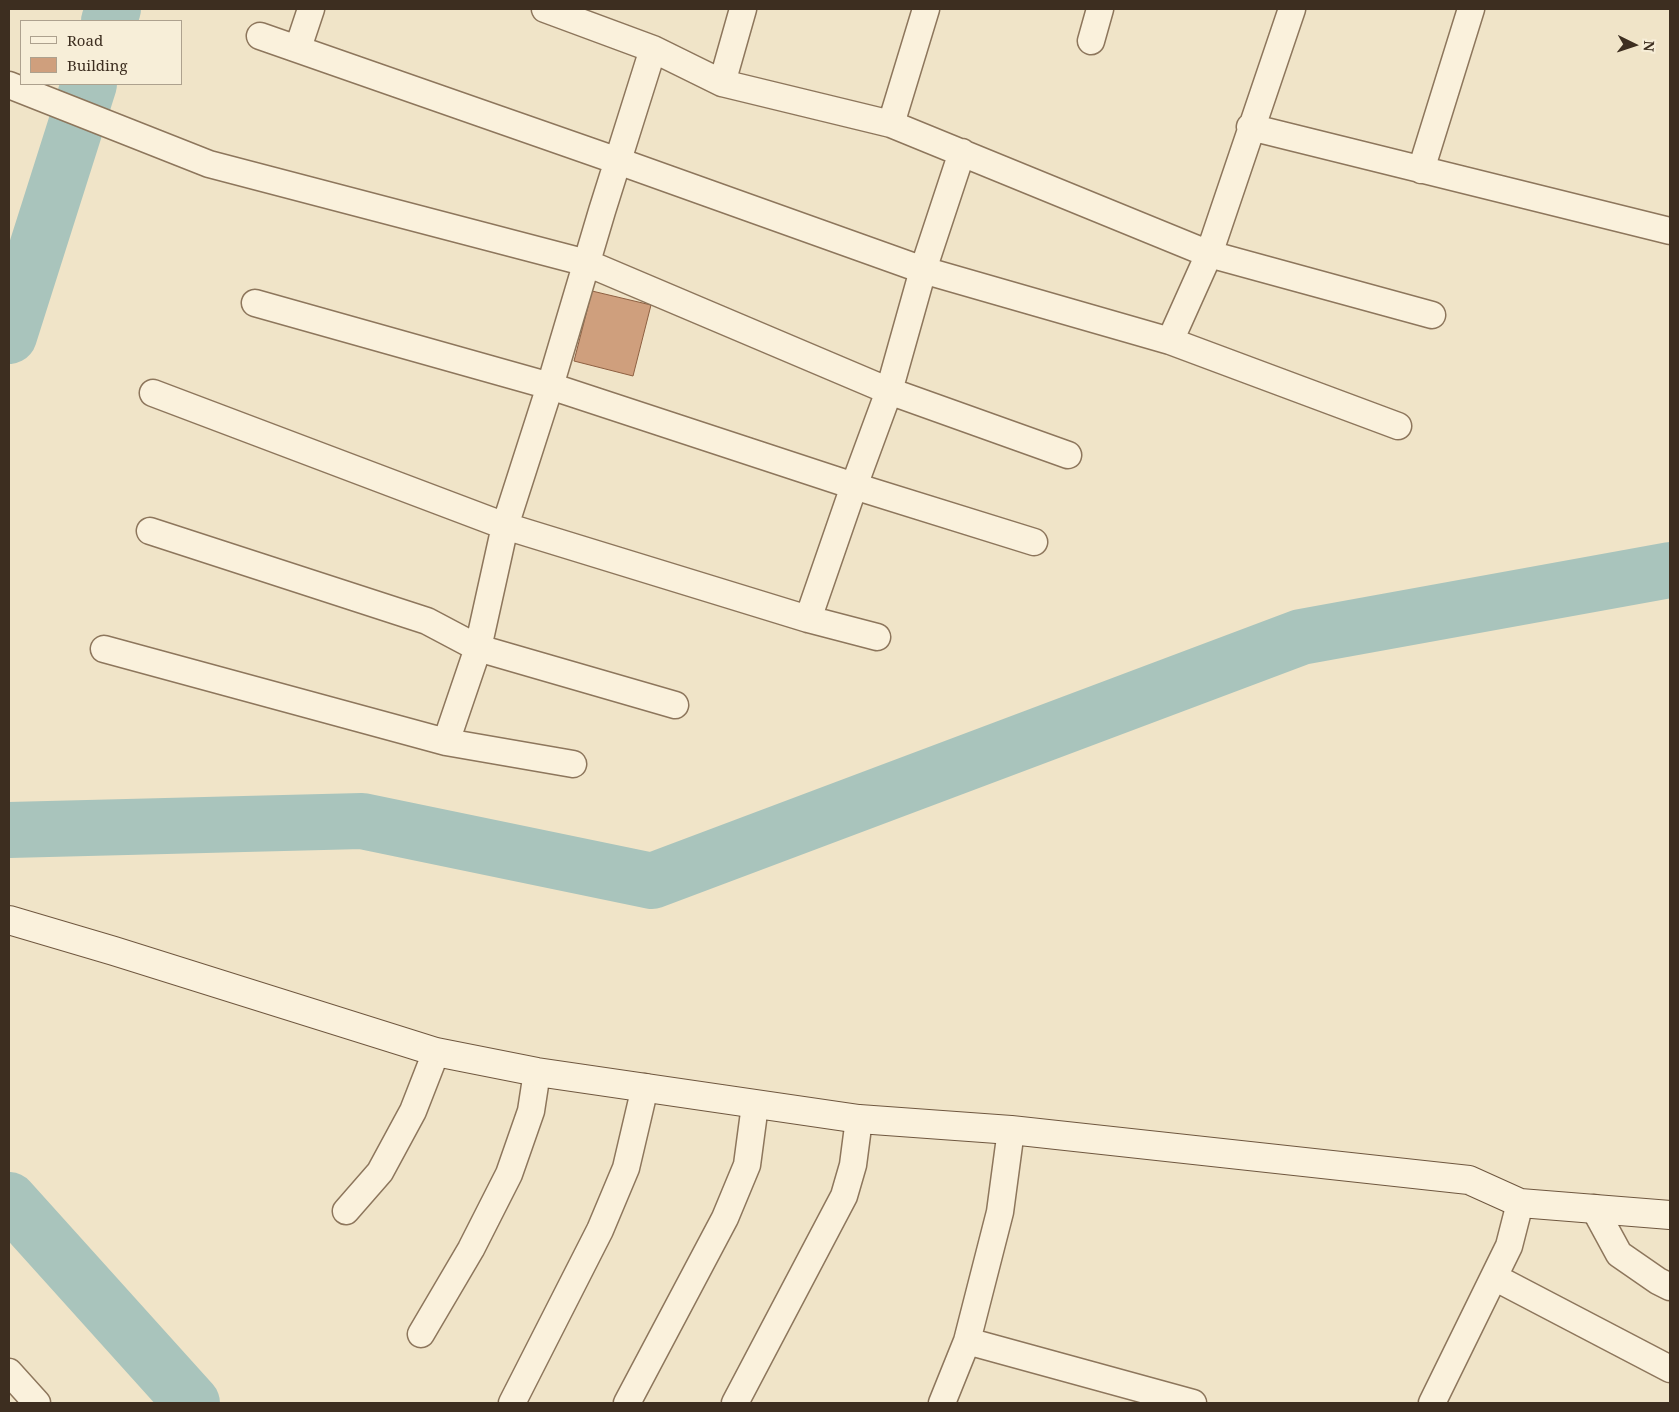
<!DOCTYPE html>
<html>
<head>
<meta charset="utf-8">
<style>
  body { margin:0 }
  #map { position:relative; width:1679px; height:1412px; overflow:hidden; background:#f0e4c8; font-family:"Noto Serif",serif }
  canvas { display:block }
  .frame { position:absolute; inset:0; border:10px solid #3d2e20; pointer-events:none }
  .legend { position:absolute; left:20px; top:20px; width:162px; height:65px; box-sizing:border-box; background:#f7eed8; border:1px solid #ada18e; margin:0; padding:6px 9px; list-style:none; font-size:15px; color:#3d2e20 }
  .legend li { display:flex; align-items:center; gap:10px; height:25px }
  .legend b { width:25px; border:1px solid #ada18e }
  .north { position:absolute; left:1609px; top:20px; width:50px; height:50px; -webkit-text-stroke:4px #f7eed8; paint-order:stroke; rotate:94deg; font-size:14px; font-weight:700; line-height:20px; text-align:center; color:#3d2e20 }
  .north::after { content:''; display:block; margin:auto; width:18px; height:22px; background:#3d2e20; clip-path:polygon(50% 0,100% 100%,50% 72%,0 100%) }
</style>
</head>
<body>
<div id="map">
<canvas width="1679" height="1412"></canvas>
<div class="frame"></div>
<ul class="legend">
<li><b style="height:6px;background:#faf1dc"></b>Road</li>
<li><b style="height:14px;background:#cf9f7d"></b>Building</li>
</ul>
<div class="north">N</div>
</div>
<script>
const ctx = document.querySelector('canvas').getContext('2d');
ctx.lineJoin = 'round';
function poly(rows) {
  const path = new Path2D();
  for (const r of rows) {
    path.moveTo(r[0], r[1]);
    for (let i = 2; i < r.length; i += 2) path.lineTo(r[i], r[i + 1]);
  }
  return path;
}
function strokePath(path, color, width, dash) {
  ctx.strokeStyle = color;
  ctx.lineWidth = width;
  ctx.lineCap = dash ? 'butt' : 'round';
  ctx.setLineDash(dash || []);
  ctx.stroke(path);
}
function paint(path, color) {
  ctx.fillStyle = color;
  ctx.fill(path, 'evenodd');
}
const river = poly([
  [109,21,113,9],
  [9,336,89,84],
  [9,830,362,821,652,881,1301,637,1670,570],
  [9,1200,192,1403]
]);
const building = poly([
  [592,291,651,305,633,376,574,361,592,291]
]);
const street = poly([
  [545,9,653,49,722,83,891,124,1209,254,1432,315],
  [260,36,618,161,923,270,1170,341,1398,426],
  [1091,41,1100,9],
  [298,48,311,9],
  [722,83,743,9],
  [9,85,209,164,587,263,889,391,1068,455],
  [891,124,926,9],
  [1250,127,1670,231],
  [1421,170,1471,9],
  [255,303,550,386,854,486,1034,542],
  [1170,341,1209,254,1292,9],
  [153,393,505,526,808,619,877,637],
  [150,531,427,621,478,648,675,705],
  [808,619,854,486,889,391,923,270,962,152],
  [104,649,446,742,573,764],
  [446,742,478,648,505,526,550,386,602,211,653,49],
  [1594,1208,1619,1254,1658,1281,1670,1287],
  [346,1211,380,1172,413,1111,436,1052],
  [1494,1277,1670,1369],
  [421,1334,471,1249,509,1174,531,1111,537,1072],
  [967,1341,1193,1403],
  [9,1372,37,1403],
  [512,1403,600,1230,626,1168,645,1087],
  [627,1403,725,1218,747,1165,755,1105],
  [735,1403,844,1196,853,1165,859,1119],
  [942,1403,967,1341,1000,1212,1011,1130],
  [1432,1403,1509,1246,1520,1203]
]);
const secondary = poly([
  [9,920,114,951,436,1052,537,1072,859,1119,1011,1130,1469,1180,1520,1203,1670,1215]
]);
strokePath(river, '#a9c4bc', 56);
paint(building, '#cf9f7d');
strokePath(building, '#8d5f41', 1);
strokePath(street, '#8d765c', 29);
strokePath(secondary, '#6f573f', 30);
strokePath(street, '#faf1dc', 26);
strokePath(secondary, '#faf1dc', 28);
</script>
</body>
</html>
